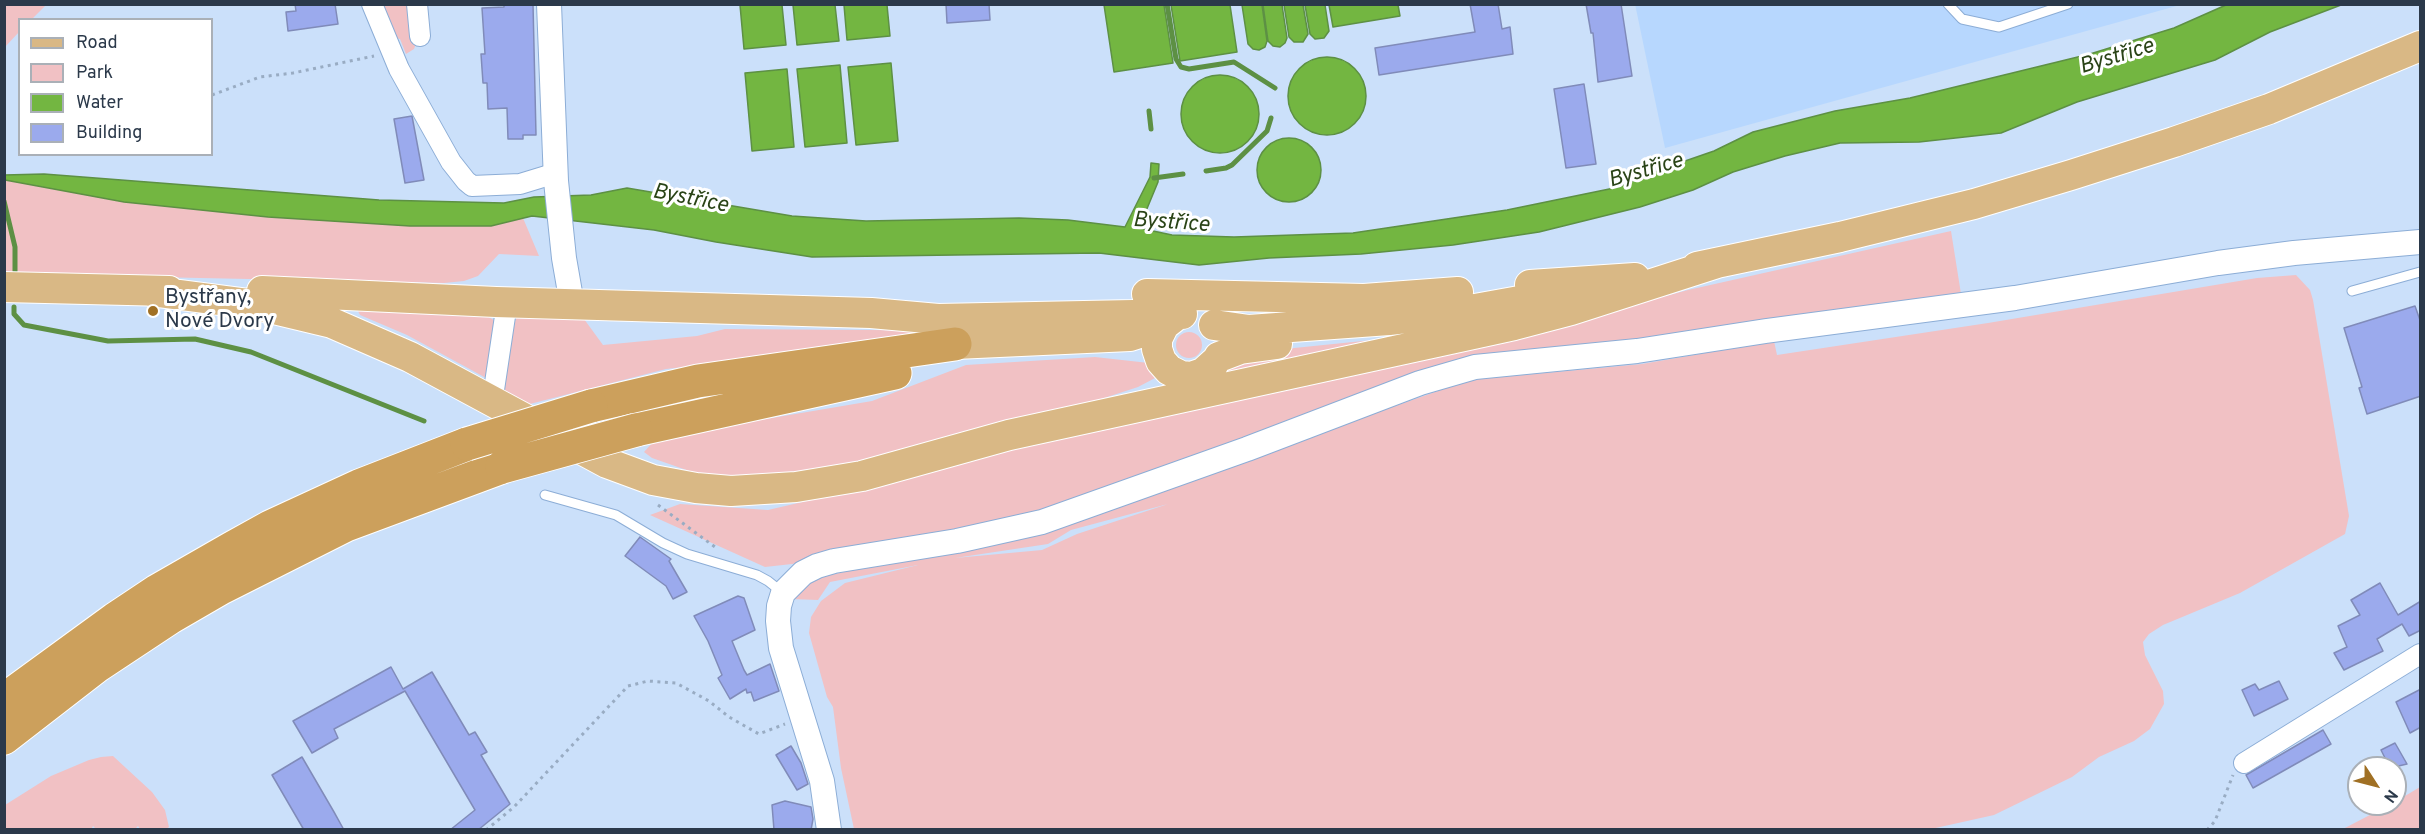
<!DOCTYPE html>
<html>
<head>
<meta charset="utf-8">
<style>
  body { margin:0 }
  #map { position:relative; width:2425px; height:834px; overflow:hidden; background:#cbe0fa; font-family:Overpass,sans-serif }
  canvas { display:block }
  .frame { position:absolute; inset:0; border:6px solid #2b394a; pointer-events:none }
  .legend { position:absolute; left:18px; top:18px; width:195px; height:138px; box-sizing:border-box; background:#fff; border:2px solid #aab0b7; margin:0; padding:8px 10px; list-style:none; font-size:18px; color:#2b394a }
  .legend li { display:flex; align-items:center; gap:12px; height:30px }
  .legend b { width:30px; border:2px solid #aab0b7 }
  .north { position:absolute; left:2347px; top:756px; width:60px; height:60px; box-sizing:border-box; background:#fff; border:2px solid #aab0b7; border-radius:50%; rotate:126deg; font-size:16px; font-weight:700; line-height:24px; text-align:center; color:#2b394a }
  .north::after { content:''; display:block; margin:auto; width:21px; height:27px; background:#a07024; clip-path:polygon(50% 0,100% 100%,50% 72%,0 100%) }
</style>
</head>
<body>
<div id="map">
<canvas width="2425" height="834"></canvas>
<div class="frame"></div>
<ul class="legend">
<li><b style="height:8px;background:#d9b885"></b>Road</li>
<li><b style="height:16px;background:#f1c1c4"></b>Park</li>
<li><b style="height:16px;background:#73b641"></b>Water</li>
<li><b style="height:16px;background:#9baaed"></b>Building</li>
</ul>
<div class="north">N</div>
</div>
<script>
const ctx = document.querySelector('canvas').getContext('2d');
ctx.lineJoin = 'round';
function paint(path, color) {
  ctx.fillStyle = color;
  ctx.fill(path, 'evenodd');
}
function poly(rows) {
  const path = new Path2D();
  for (const r of rows) {
    if (r.length === 3) {
      path.moveTo(r[0] + r[2], r[1]);
      path.arc(r[0], r[1], r[2], 0, 2 * Math.PI);
      continue;
    }
    path.moveTo(r[0], r[1]);
    for (let i = 2; i < r.length; i += 2) path.lineTo(r[i], r[i + 1]);
  }
  return path;
}
function strokePath(path, color, width, dash) {
  ctx.strokeStyle = color;
  ctx.lineWidth = width;
  ctx.lineCap = dash ? 'butt' : 'round';
  ctx.setLineDash(dash || []);
  ctx.stroke(path);
}
function write(font, color, halo, rows, align = 'center') {
  ctx.font = font + ' Overpass,sans-serif';
  ctx.lineWidth = 6;
  ctx.setLineDash([]);
  ctx.textBaseline = 'middle';
  ctx.strokeStyle = halo;
  ctx.fillStyle = color;
  for (const [text, x, y, turn = 0] of rows) {
    ctx.save();
    ctx.translate(x, y);
    ctx.rotate((+turn || 0) * Math.PI / 180);
    ctx.textAlign = isNaN(turn) ? turn : align;
    if (halo) ctx.strokeText(text, 0, 0);
    ctx.fillText(text, 0, 0);
    ctx.restore();
  }
}
const built = poly([
  [1635,4,2180,5,1665,148]
]);
const green = poly([
  [5,4,46,5,32,19,20,20,19,32,5,47],
  [377,4,411,5,416,44,414,49,406,54,400,39,389,37],
  [5,180,124,202,491,226,523,218,539,256,499,254,478,276,464,281,444,283,5,274],
  [1951,231,1961,294,1816,317,1481,359,1049,508,991,526,792,564,765,567,650,515,680,504,768,510,854,490,1106,420,1580,319,1688,290],
  [2296,275,2310,290,2313,300,2349,516,2345,534,2240,593,2163,625,2149,634,2143,642,2145,655,2163,691,2164,704,2150,729,2134,741,2099,757,2072,777,1994,815,1931,829,854,829,841,768,833,707,827,697,809,633,811,617,821,601,845,583,918,565,830,582,818,600,791,599,815,578,1040,531,1469,380,1642,364,1774,341,1777,355,1988,323,2257,278],
  [1168,504,1077,534,1042,550,955,558,1048,544,1071,530],
  [358,311,482,313,497,322,488,379,407,335,360,315],
  [516,317,584,319,603,345,697,336,725,329,1013,331,666,369,526,405,502,390],
  [1189,345,13],
  [1402,337,1208,384,1221,369,1255,352],
  [1095,357,1149,363,1157,377,1138,387,1095,401,851,469,738,478,695,473,652,458,644,452,655,440,689,432,872,401,966,365],
  [113,756,152,792,165,810,169,827,166,829,140,829,138,826,135,829,96,829,93,826,91,830,5,829,5,805,51,776,89,760,101,757],
  [2420,787,2420,829,2343,829,2391,804,2395,804,2395,802]
]);
const water = poly([
  [740,5,782,5,786,45,744,49,740,5],
  [793,5,835,5,839,41,797,45,793,5],
  [844,5,887,5,890,36,847,40,844,5],
  [1104,5,1164,5,1173,63,1114,72,1104,5],
  [1171,5,1230,5,1237,52,1180,61,1171,5],
  [1242,5,1262,5,1267,41,1265,47,1259,50,1253,49,1248,44,1242,5],
  [1263,5,1282,5,1287,38,1285,43,1280,47,1273,46,1268,41,1263,5],
  [1284,5,1303,5,1308,34,1303,42,1294,42,1289,37,1284,5],
  [1305,5,1325,5,1329,31,1324,38,1315,39,1310,34,1305,5],
  [1329,5,1398,5,1400,16,1333,27,1329,5],
  [2226,5,2341,5,2270,32,2215,60,2077,102,2001,133,1919,142,1840,143,1785,156,1733,172,1693,190,1640,207,1539,232,1453,245,1361,254,1269,258,1199,265,1099,253,812,257,716,242,654,230,532,216,491,226,410,226,268,217,124,202,5,180,4,175,44,174,379,200,504,203,534,197,591,195,627,188,792,216,866,221,1019,218,1068,220,1125,227,1150,177,1151,163,1159,164,1158,182,1139,228,1172,235,1234,237,1353,233,1507,210,1619,187,1662,169,1714,151,1753,132,1835,111,1910,98,2090,54,2174,28,2226,5],
  [1327,96,39],
  [891,63,898,141,856,145,848,67,891,63],
  [840,65,847,143,805,147,797,69,840,65],
  [787,69,794,147,752,151,745,73,787,69],
  [1220,114,39],
  [1289,170,32]
]);
const stream = poly([
  [1167,4,1176,59,1181,67,1189,69,1234,62,1275,88],
  [1149,111,1151,129],
  [1206,171,1226,168,1232,165,1267,131,1271,118],
  [1154,178,1183,174],
  [4,201,15,247,15,271],
  [14,307,14,314,24,325,108,341,195,339,251,352,424,421]
]);
const building = poly([
  [295,4,335,4,338,24,288,31,286,12,296,11,295,4],
  [504,4,533,4,536,135,523,135,523,139,508,139,507,108,488,109,487,83,483,83,481,54,485,54,482,8,504,7,504,4],
  [946,4,989,4,990,20,947,23,946,4],
  [1470,4,1498,4,1502,29,1510,27,1513,54,1379,75,1375,48,1475,32,1470,4],
  [1586,4,1621,4,1632,76,1598,82,1593,33,1591,33,1586,4],
  [1584,84,1596,164,1566,168,1554,89,1584,84],
  [412,116,424,180,405,183,394,119,412,116],
  [2415,306,2421,323,2421,396,2367,414,2359,388,2362,387,2344,328,2415,306],
  [640,537,671,559,669,561,687,592,673,599,666,586,625,556,640,537],
  [2380,583,2398,615,2421,601,2421,630,2409,636,2402,624,2377,639,2383,651,2344,670,2334,653,2347,647,2338,626,2360,615,2351,600,2380,583],
  [738,596,744,598,755,630,732,641,744,670,747,675,770,664,779,691,754,701,751,692,747,693,746,689,730,699,718,678,722,675,708,641,694,616,738,596],
  [391,667,403,689,432,672,469,735,475,732,487,752,481,755,510,804,478,830,450,830,475,810,405,691,334,729,338,738,312,753,293,721,391,667],
  [2279,681,2288,699,2254,716,2242,690,2255,684,2259,690,2279,681],
  [2421,689,2421,727,2410,733,2396,702,2421,689],
  [2323,730,2331,744,2253,788,2246,775,2323,730],
  [2395,743,2407,764,2390,768,2381,750,2395,743],
  [791,746,801,763,808,784,797,790,776,755,791,746],
  [302,757,334,812,344,830,304,830,272,775,302,757],
  [785,801,811,807,813,819,811,830,774,830,772,805,785,801]
]);
const path = poly([
  [212,95,260,77,293,73,374,56],
  [658,505,715,547],
  [486,830,514,807,628,686,648,681,676,683,709,701,729,717,759,734,785,724],
  [2207,830,2215,821,2233,775]
]);
const service = poly([
  [1948,4,1962,19,1999,27,2068,4],
  [2352,291,2420,272],
  [545,495,616,515,663,543,687,554,757,575,768,581,783,593]
]);
const minor = poly([
  [372,4,399,69,451,162,466,181,472,186,520,184,556,173],
  [417,4,420,36],
  [492,403,507,303],
  [2244,763,2420,654]
]);
const tertiary = poly([
  [549,4,556,181,564,258,572,304],
  [829,830,822,781,781,648,778,621,779,606,783,593,803,573,817,566,834,561,957,541,1042,522,1247,449,1420,383,1475,367,1637,351,1766,331,2015,298,2218,263,2294,253,2420,242]
]);
const primary = poly([
  [1697,267,1840,237,1974,204,2071,175,2174,142,2269,109,2420,46],
  [1530,285,1635,278],
  [4,287,169,291],
  [150,291,257,305,332,323,410,357,607,463,653,480,696,488,731,491,796,487,862,476,1009,435,1514,325,1571,310,1717,263],
  [262,291,496,302,871,313,938,319,1182,314],
  [1147,294,1364,299,1458,292],
  [1164,325,1157,339,1157,349,1161,361,1169,370,1181,376,1191,377,1203,373,1214,363],
  [1214,325,1249,330,1389,320,1464,311,1553,295],
  [955,344,1130,336,1164,325,1173,318],
  [1219,357,1240,349,1277,344]
]);
const trunk = poly([
  [591,406,698,381,955,344],
  [636,430,895,373],
  [4,700,115,619,157,591,232,548,270,527,359,486,467,444],
  [4,738,97,666,171,617,221,588,346,525,502,467]
]);
const trunkBridge = poly([
  [467,444,591,406],
  [502,467,636,430]
]);
const markers = [
  [153,311,6,"#a07024"]
];
const poiNames = [
  ["Bystřany,",165,299],
  ["Nové Dvory",165,323]
];
const waterNames = [
  ["Bystřice",2117,58,-17],
  ["Bystřice",1646,172,-16],
  ["Bystřice",690,200,11],
  ["Bystřice",1171,224,4]
];
paint(built, '#b7d7fe');
paint(green, '#f1c1c4');
paint(water, '#73b641');
strokePath(water, '#5d9044', 1.5);
strokePath(stream, '#5d9044', 5);
paint(building, '#9baaed');
strokePath(building, '#808bb9', 1.5);
strokePath(service, '#8cadd6', 11);
strokePath(minor, '#8cadd6', 22);
strokePath(tertiary, '#8cadd6', 26);
strokePath(primary, '#fff', 32);
strokePath(trunk, '#fff', 35);
strokePath(path, '#99acc3', 3, [3, 4.5]);
strokePath(service, '#fff', 9);
strokePath(minor, '#fff', 20);
strokePath(tertiary, '#fff', 24);
strokePath(primary, '#d9b885', 30);
strokePath(trunk, '#cca05c', 33);
strokePath(trunkBridge, '#fff', 35, []);
strokePath(trunkBridge, '#cca05c', 33);
for (const [x, y, r, color] of markers) {
  const dot = new Path2D();
  dot.arc(x, y, r, 0, 2 * Math.PI);
  ctx.fillStyle = color;
  ctx.fill(dot);
  strokePath(dot, '#fff', 2);
}
write('21px', '#2b394a', '#fff', poiNames, 'left');
write('italic 22px', '#2a4417', '#fff', waterNames);
</script>
</body>
</html>
